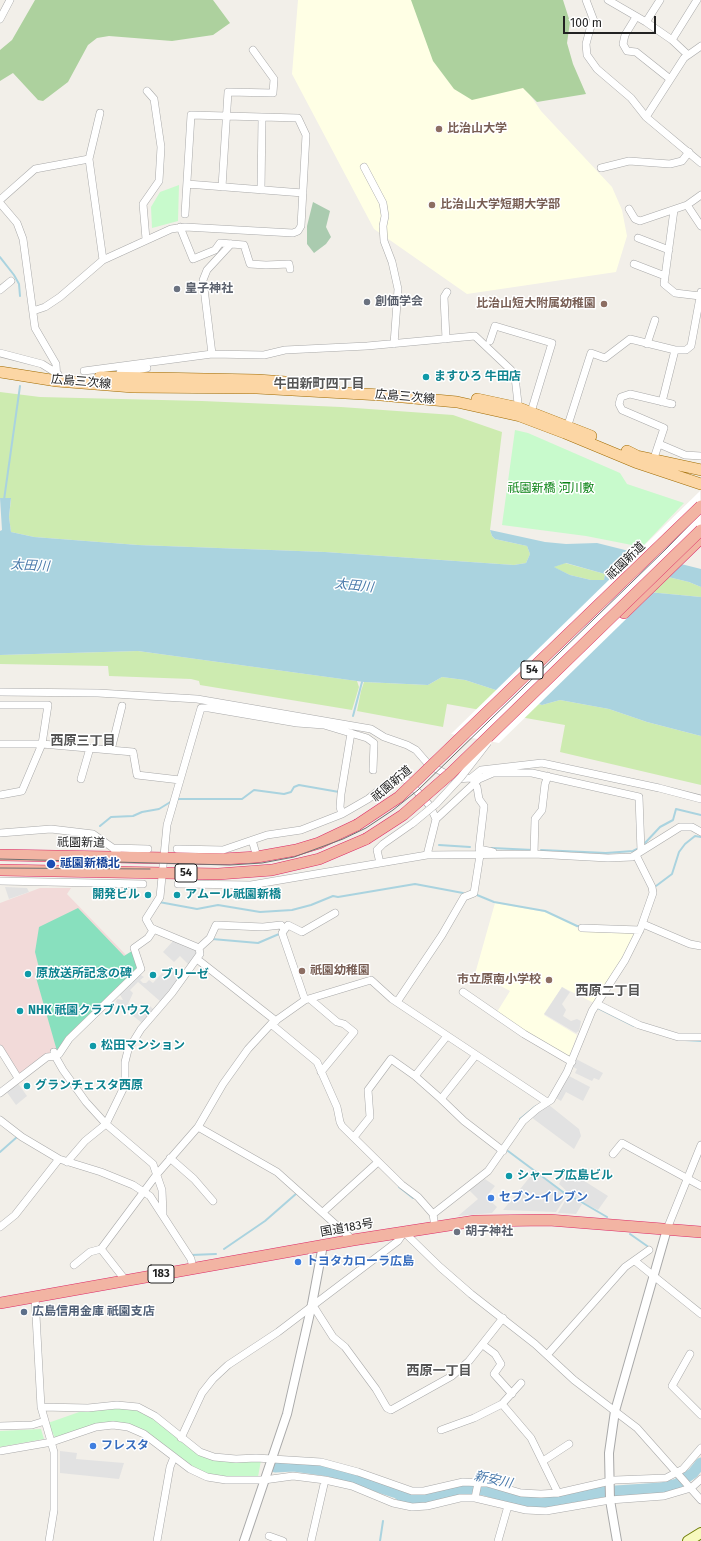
<!DOCTYPE html>
<html>
<head>
<meta charset="utf-8">
<style>
  body { margin:0 }
  #map { position:relative; width:701px; height:1541px; overflow:hidden; background:#f2efe9; font-family:"Fira Sans",sans-serif }
  canvas { display:block }
  .scale { position:absolute; left:563px; top:16px; width:93px; height:18px; box-sizing:border-box; border:2px solid #222; border-top:0; padding-left:5px; font-size:12px; line-height:14px; white-space:nowrap; color:#222; -webkit-text-stroke:3px #fff; paint-order:stroke }
</style>
</head>
<body>
<div id="map">
<canvas width="701" height="1541"></canvas>
<div class="scale">100 m</div>
</div>
<script>
const ctx = document.querySelector('canvas').getContext('2d');
ctx.lineJoin = 'round';
function paint(path, color) {
  ctx.fillStyle = color;
  ctx.fill(path, 'evenodd');
}
function poly(rows) {
  const path = new Path2D();
  for (const r of rows) {
    path.moveTo(r[0], r[1]);
    for (let i = 2; i < r.length; i += 2) path.lineTo(r[i], r[i + 1]);
  }
  return path;
}
function strokePath(path, color, width, dash) {
  ctx.strokeStyle = color;
  ctx.lineWidth = width;
  ctx.lineCap = dash ? 'butt' : 'round';
  ctx.setLineDash(dash || []);
  ctx.stroke(path);
}
function write(font, color, halo, rows, align = 'center') {
  ctx.font = font + ' "Fira Sans","Noto Sans JP",sans-serif';
  ctx.lineWidth = 3;
  ctx.setLineDash([]);
  ctx.textBaseline = 'middle';
  ctx.strokeStyle = halo;
  ctx.fillStyle = color;
  for (const [text, x, y, turn = 0] of rows) {
    ctx.save();
    ctx.translate(x, y);
    ctx.rotate((+turn || 0) * Math.PI / 180);
    ctx.textAlign = isNaN(turn) ? turn : align;
    if (halo) ctx.strokeText(text, 0, 0);
    ctx.fillText(text, 0, 0);
    ctx.restore();
  }
}
const commercial = poly([
  [40,888,71,888,67,894,126,955,132,951,57,1052,49,1053,20,1075,0,1046,0,903]
]);
const education = poly([
  [298,0,427,0,520,80,541,111,612,187,622,210,627,236,616,272,467,294,374,229,292,74],
  [495,903,550,913,574,925,579,930,635,932,622,959,594,1003,562,987,544,1015,577,1035,569,1057,534,1037,497,1012,510,991,479,974,475,974]
]);
const grass = poly([
  [0,392,40,397,202,401,341,407,453,415,502,432,490,530,492,536,495,539,527,546,530,554,526,563,514,565,325,552,138,545,34,537,11,532,9,517,11,499,0,498],
  [565,563,605,574,604,580,591,580,570,575,553,567],
  [664,576,689,582,701,587,701,597,648,592],
  [138,651,357,681,359,687,352,710,200,685,199,681,191,679,109,676,108,666,0,664,0,655],
  [442,677,465,680,542,705,560,700,609,709,647,722,701,736,701,785,560,752,565,725,447,704,443,727,357,711,361,691,364,682,428,685]
]);
const forest = poly([
  [35,0,213,0,230,23,213,35,172,41,109,36,97,38,88,45,68,82,43,101,38,100,13,73,0,81,0,50,12,40],
  [411,0,563,0,570,22,567,43,573,64,586,94,537,102,523,88,472,100,454,89,433,61]
]);
const cemetery = poly([
  [313,202,330,211,326,227,331,237,326,244,314,253,307,244,307,226]
]);
const park = poly([
  [179,185,178,221,152,228,151,207,160,192],
  [515,430,528,433,620,473,627,484,684,503,642,547,586,536,502,525],
  [114,1407,138,1408,160,1423,199,1453,261,1460,258,1477,231,1477,208,1474,190,1465,155,1438,132,1426,111,1422,55,1438,48,1423,82,1411],
  [41,1429,44,1439,0,1447,0,1431]
]);
const pitch = poly([
  [78,908,124,956,132,951,137,968,65,1038,57,1051,35,974,39,968,35,952,39,927]
]);
const parking = poly([
  [5,887,27,888,29,892,9,899],
  [174,940,196,948,197,954,189,965,180,956,174,962,163,952],
  [181,968,184,971,161,1002,138,982,130,990,133,993,128,1004,142,1015,150,1006,154,1010,142,1023,116,1002,117,999,123,1000,119,993,139,974,144,977,140,980,143,983,146,983,149,980,153,983,162,973,167,978,172,971,177,974],
  [562,987,570,992,562,1004,566,1010,563,1016,571,1021,577,1019,581,1021,579,1031,576,1033,544,1014],
  [576,1059,603,1073,599,1080,594,1078,592,1081,575,1073,577,1069,573,1067],
  [569,1076,590,1087,583,1101,566,1092,561,1101,556,1098],
  [17,1082,27,1096,16,1105,6,1091],
  [549,1105,579,1129,581,1136,574,1149,531,1117],
  [567,1170,608,1196,598,1210,578,1200,577,1202,582,1204,576,1214,558,1213,568,1196,572,1198,573,1197,559,1184],
  [534,1172,567,1195,556,1212,503,1210],
  [485,1179,495,1186,486,1197,497,1207,492,1213,458,1216,478,1199,469,1190],
  [60,1451,77,1453,76,1459,124,1463,119,1479,60,1473]
]);
const water = poly([
  [0,498,11,498,9,517,11,532,34,537,138,545,325,552,514,565,526,563,530,554,527,546,495,539,492,536,490,530,545,542,566,544,597,543,701,569,701,587,689,582,664,576,648,592,701,597,701,736,647,722,609,709,560,700,542,705,465,680,442,677,428,685,364,682,138,651,0,655,0,531,2,530],
  [566,563,605,574,604,580,591,580,570,575,554,567]
]);
const pier = poly([
  [700,491,701,546,499,743,451,734]
]);
const stream = poly([
  [0,257,14,275,19,284,20,296],
  [4,500,20,386],
  [353,716,362,682],
  [177,799,242,799,254,790,284,794,291,792,294,787,299,785,339,792],
  [100,826,111,817,133,816,142,812,159,809,172,801],
  [645,843,660,827,673,820,676,809,701,815],
  [439,845,470,847],
  [492,848,533,850],
  [541,850,606,853,633,851,637,849],
  [656,886,672,874,679,852,685,844,695,836,701,837],
  [477,895,494,902,545,911,577,926,582,926],
  [159,902,197,909,218,905,260,912,292,910,311,905,333,896,338,897,415,884,463,893],
  [212,939,258,943,279,934],
  [598,1008,634,1026],
  [685,1040,701,1041],
  [520,1119,536,1106],
  [508,1151,567,1195],
  [0,1152,17,1137],
  [399,1187,413,1198],
  [571,1196,607,1217],
  [630,1234,650,1248],
  [224,1249,265,1221,297,1193],
  [191,1255,216,1254],
  [401,1501,404,1498],
  [380,1541,383,1521]
]);
const river = poly([
  [275,1467,294,1466,329,1471,397,1493,404,1498,418,1500,464,1489,484,1490,521,1501,546,1502,601,1492,661,1488,677,1484,693,1473,701,1463]
]);
const minor = poly([
  [586,0,594,21,590,29,586,44,587,55,597,69,631,98,646,117,701,163],
  [608,0,646,22,672,40,688,55],
  [636,17,625,35,623,44,627,51,636,52,670,79],
  [0,19,10,0],
  [646,22,660,0],
  [672,40,697,0],
  [100,113,89,159,103,260],
  [646,117,684,58,701,46],
  [364,167,383,203,385,216,383,226,384,241,392,262,398,289,394,344],
  [601,168,629,161,670,164,682,161,689,152],
  [187,184,303,193],
  [222,187,228,92,273,93,274,79,253,50],
  [261,190,262,118],
  [0,200,35,169,89,159],
  [0,203,17,223,23,239,35,328,56,364,57,381],
  [687,205,701,226],
  [629,209,635,219,640,221,687,205,701,195],
  [674,210,664,284,675,293,700,296],
  [180,227,193,259,215,250,220,243,244,245,250,264,266,265,289,264,290,269],
  [638,238,669,250],
  [146,239,143,204,159,181,161,147,154,99,147,91],
  [634,264,665,276],
  [0,290,11,281],
  [33,311,45,307,60,297,103,260,171,229,185,227,293,233,298,231,301,226,306,135,298,118,191,115,185,214],
  [446,339,444,297,447,292],
  [490,341,495,326,552,343,531,412],
  [647,344,655,320],
  [0,353,42,364,58,374],
  [212,354,203,280,207,270,231,244],
  [84,371,212,354,264,355,285,350,367,346,475,336,511,370,515,377,519,412],
  [120,373,147,368],
  [662,402,675,350],
  [566,431,591,353,605,358,630,339,675,350,686,350,691,346,701,292],
  [659,444,685,455,701,456],
  [652,464,664,428,622,410,619,404,621,397,630,394,672,404],
  [0,692,98,693,197,699,371,729,384,737,407,745,416,750,429,765,456,779,471,778,481,770,542,763,659,788,701,799],
  [0,705,48,705,42,744,22,791,0,795],
  [0,744,42,744,133,752,137,775,180,780],
  [111,750,122,706],
  [81,779,90,748],
  [474,783,477,787,479,799,484,806,479,849,493,852],
  [342,814,340,807,341,794,351,733],
  [436,819,479,779,493,773,532,773,639,797,641,851],
  [0,833,51,829,93,834,113,848,120,857],
  [252,840,257,857],
  [113,848,148,849],
  [177,849,223,850,267,835,301,830,342,814,368,799,395,778,402,778,408,781,430,806,436,819,427,855],
  [534,854,535,819,542,810,545,784,548,776],
  [380,863,377,850,383,844,413,823],
  [0,881,143,884],
  [178,884,251,885,427,855,534,854,608,858,632,857,680,827,692,827,701,832],
  [643,924,690,944,701,946],
  [582,928,640,930],
  [154,929,148,938,134,948,141,969,69,1039,59,1054,55,1056,63,1070,86,1102,106,1124,153,1164,162,1190,163,1214],
  [199,948,151,928,146,919,160,897,167,825,201,708,209,708,297,723,324,725,367,738,374,743,373,770],
  [197,959,276,1021],
  [463,992,524,1034,572,1062],
  [310,999,337,1022,344,1024,354,1032,321,1072],
  [305,1000,282,933,288,925,302,932,335,913],
  [397,1002,442,935,464,897,474,893,480,855],
  [597,1004,639,1025,678,1037,701,1037],
  [271,1024,317,1062,337,1107,340,1122,342,1126,402,1185,418,1197,433,1214],
  [0,1049,18,1078],
  [476,1055,441,1099,464,1121,503,1151],
  [0,1093,47,1057,55,1056,54,1052],
  [441,1099,415,1076,447,1036],
  [0,1120,22,1137,59,1159,101,1172,133,1185,150,1196,191,1259,193,1268],
  [198,1127,277,1172,353,1240],
  [354,1137,370,1117,368,1090,391,1059,415,1076],
  [613,1154,622,1143,701,1186],
  [170,1158,194,1179,213,1201],
  [67,1162,85,1141,106,1124,125,1085,125,1062,128,1050,141,1029,172,993,200,954,199,948,210,938,216,925,263,927,281,925,284,929],
  [323,1212,378,1162],
  [0,1227,15,1215,59,1159],
  [435,1227,433,1214,488,1171,523,1121,537,1109,551,1100,567,1072,592,1011,625,960,640,930,653,893,652,887,636,855],
  [667,1229,701,1145],
  [101,1249,157,1174,198,1127,223,1084,248,1049,271,1024,305,1000,371,980,392,999,547,1102],
  [635,1261,701,1314],
  [74,1265,90,1252,101,1249,126,1281],
  [35,1297,41,1407,54,1452,54,1510,49,1541],
  [312,1304,333,1337,345,1347,376,1389,387,1408,391,1410,452,1376,469,1361,503,1318],
  [483,1345,495,1354,501,1364,494,1374,512,1394],
  [690,1354,672,1386,701,1415],
  [547,1355,625,1267,649,1250],
  [502,1404,531,1438,558,1493],
  [41,1407,88,1408,117,1405,138,1407,155,1416,200,1452,214,1457,236,1459,256,1458,321,1462,358,1472,412,1491,424,1491,463,1482,487,1483,521,1493,541,1494,558,1493,615,1480,666,1478,683,1469,701,1448],
  [0,1426,32,1425,45,1421],
  [441,1430,474,1418,502,1404,521,1383],
  [181,1438,202,1393,213,1379,228,1365,278,1332,398,1241,404,1232,440,1267,471,1294,535,1344,574,1380,637,1428,701,1500],
  [0,1451,52,1442,96,1427,113,1425,128,1427,144,1434,190,1469,207,1477,226,1480,264,1480,293,1476,325,1480,352,1486,393,1503,412,1507,427,1506,460,1498,475,1498,526,1510,546,1511,610,1500,664,1496,691,1488,701,1479],
  [543,1461,569,1444],
  [475,1498,478,1483],
  [269,1536,283,1541],
  [157,1541,170,1467,174,1457],
  [311,1541,325,1480],
  [498,1541,508,1506]
]);
const tertiary = poly([
  [244,1541,287,1414,312,1304,323,1245],
  [617,1541,610,1500,609,1453,615,1411,667,1229]
]);
const secondary = poly([
  [688,1541,701,1533]
]);
const primary = poly([
  [0,372,57,381,133,387,257,388,381,395,457,402,520,416,565,433,635,462,701,484],
  [100,377,257,380,328,385],
  [477,399,519,408,591,436],
  [627,451,637,456,701,470]
]);
const trunk = poly([
  [624,613,701,538],
  [0,855,222,859,257,857,296,850,319,843,357,825],
  [0,870,218,874,272,870,319,859,366,839],
  [0,1303,353,1240,475,1221,549,1220,701,1232]
]);
const tram = poly([
  [0,859,230,865,262,863,294,857,343,839,366,828,393,810,418,790,667,548,701,513],
  [0,868,150,869]
]);
const minorBridge = poly([
  [413,823,436,804,461,777,488,742]
]);
const trunkBridge = poly([
  [357,825,399,797,701,506],
  [366,839,403,815,451,773,701,530]
]);
const markers = [
  [439,129,4,"#8d6e63"],
  [432,205,4,"#8d6e63"],
  [177,289,4,"#6b7280"],
  [367,302,4,"#6b7280"],
  [604,304,4,"#8d6e63"],
  [426,377,4,"#0f9aa8"],
  [51,864,5,"#1a4fb4"],
  [148,895,4,"#0f9aa8"],
  [177,895,4,"#0f9aa8"],
  [302,971,4,"#8d6e63"],
  [28,974,4,"#0f9aa8"],
  [153,975,4,"#0f9aa8"],
  [549,980,4,"#8d6e63"],
  [20,1011,4,"#0f9aa8"],
  [93,1046,4,"#0f9aa8"],
  [27,1086,4,"#0f9aa8"],
  [509,1176,4,"#0f9aa8"],
  [491,1198,4,"#3f7fe0"],
  [457,1232,4,"#6b7280"],
  [298,1262,4,"#3f7fe0"],
  [24,1312,4,"#5c6f8a"],
  [93,1446,4,"#3f7fe0"]
];
const shields = [
  [532,670,22],
  [186,873,22],
  [161,1274,26]
];
const shieldNames = [
  ["54",532,670],
  ["54",186,873],
  ["183",161,1274]
];
const educationNames = [
  ["比治山大学",447,129],
  ["比治山大学短期大学部",440,205],
  ["比治山短大附属幼稚園",596,304,"right"],
  ["祇園幼稚園",310,971],
  ["市立原南小学校",541,980,"right"]
];
const worshipNames = [
  ["皇子神社",185,289],
  ["創価学会",375,302],
  ["胡子神社",465,1232]
];
const cultureNames = [
  ["ますひろ 牛田店",434,377],
  ["開発ビル",140,895,"right"],
  ["アムール祇園新橋",185,895],
  ["原放送所記念の碑",36,974],
  ["ブリーゼ",161,975],
  ["NHK 祇園クラブハウス",28,1011],
  ["松田マンション",101,1046],
  ["グランチェスタ西原",35,1086],
  ["シャープ広島ビル",517,1176]
];
const streetNames = [
  ["広島三次線",81,382,5],
  ["広島三次線",405,397,5],
  ["祇園新道",626,561,-44],
  ["祇園新道",392,784,-40],
  ["祇園新道",81,843,1],
  ["国道183号",347,1228,-10]
];
const parkNames = [
  ["祇園新橋 河川敷",551,489]
];
const transitNames = [
  ["祗園新橋北",60,864]
];
const shopNames = [
  ["セブン-イレブン",499,1198],
  ["トヨタカローラ広島",306,1262],
  ["フレスタ",101,1446]
];
const serviceNames = [
  ["広島信用金庫 祇園支店",32,1312]
];
const neighbourhoodNames = [
  ["牛田新町四丁目",319,384],
  ["西原三丁目",83,741],
  ["西原二丁目",608,991],
  ["西原一丁目",439,1371]
];
const waterNames = [
  ["太田川",30,566,3],
  ["太田川",354,586,6],
  ["新安川",493,1480,12]
];
paint(commercial, '#f2dad9');
paint(education, '#ffffe5');
paint(grass, '#cdebb0');
paint(forest, '#add19e');
paint(cemetery, '#aacbaf');
paint(park, '#c8facc');
paint(pitch, '#88e0be');
paint(parking, '#e2e2e2');
paint(water, '#aad3df');
paint(pier, '#fff');
strokePath(stream, '#aad3df', 2);
strokePath(river, '#aad3df', 11);
strokePath(minor, '#a9a9a9', 8);
strokePath(tertiary, '#a9a9a9', 10);
strokePath(secondary, '#707d05', 12);
strokePath(primary, '#a06b00', 12);
strokePath(trunk, '#dc2a67', 12);
strokePath(minor, '#fff', 7);
strokePath(tertiary, '#fff', 8);
strokePath(secondary, '#f7fabf', 10);
strokePath(primary, '#fcd6a4', 11);
strokePath(trunk, '#f2b4a3', 11);
strokePath(tram, '#707070', 1);
strokePath(minorBridge, '#a9a9a9', 8, []);
strokePath(trunkBridge, '#dc2a67', 12, []);
strokePath(minorBridge, '#fff', 7);
strokePath(trunkBridge, '#f2b4a3', 11);
for (const [x, y, r, color] of markers) {
  const dot = new Path2D();
  dot.arc(x, y, r, 0, 2 * Math.PI);
  ctx.fillStyle = color;
  ctx.fill(dot);
  strokePath(dot, '#fff', 1.5);
}
for (const [x, y, w] of shields) {
  const box = new Path2D();
  box.roundRect(x - w / 2, y - 9, w, 18, 3);
  ctx.fillStyle = '#fff';
  ctx.fill(box);
  strokePath(box, '#222', 1);
}
write('bold 11px', '#222', null, shieldNames);
write('bold 12px', '#785e54', '#fff', educationNames, 'left');
write('bold 12px', '#5b616d', '#fff', worshipNames, 'left');
write('bold 12px', '#0d838f', '#fff', cultureNames, 'left');
write('12px', '#222', '#fff', streetNames);
write('12px', '#0c8416', '#fff', parkNames);
write('bold 12px', '#164399', '#fff', transitNames, 'left');
write('bold 12px', '#366cbe', '#fff', shopNames, 'left');
write('bold 12px', '#4e5e75', '#fff', serviceNames, 'left');
write('bold 13px', '#555', '#fff', neighbourhoodNames);
write('italic 13px', '#4a7aab', '#fff', waterNames);
</script>
</body>
</html>
